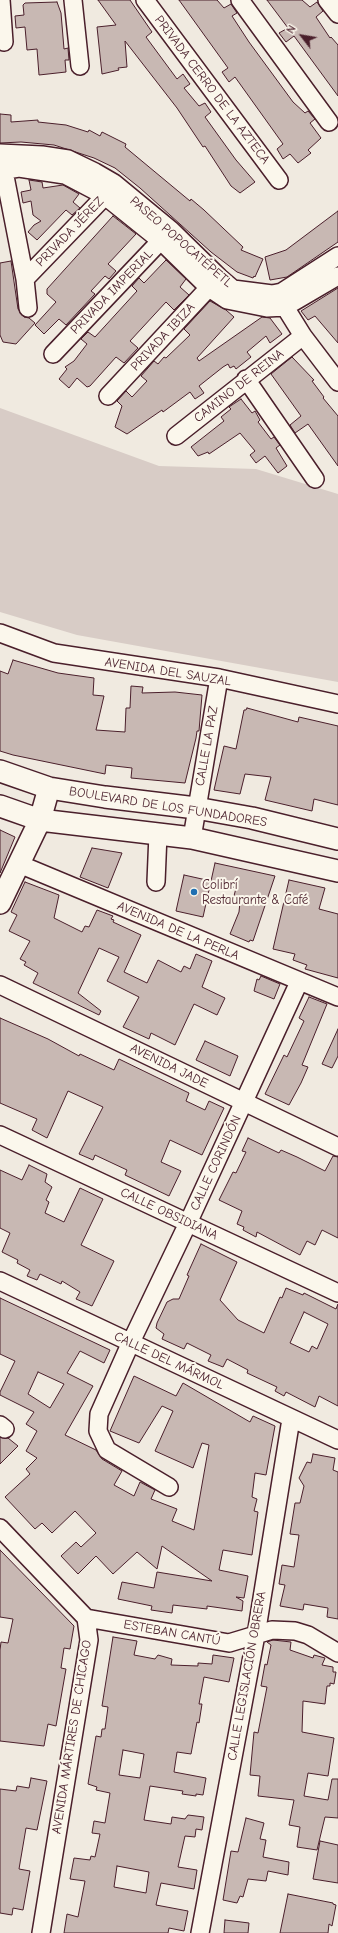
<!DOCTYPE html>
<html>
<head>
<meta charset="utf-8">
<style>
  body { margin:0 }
  #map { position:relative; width:338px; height:1933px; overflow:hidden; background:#f0eae0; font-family:"Comic Neue",sans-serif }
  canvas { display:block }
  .north { position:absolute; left:282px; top:16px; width:40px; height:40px; -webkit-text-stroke:3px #fbf7ec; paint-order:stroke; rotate:301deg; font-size:11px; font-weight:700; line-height:16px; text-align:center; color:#4a1f2b }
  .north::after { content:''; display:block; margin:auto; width:14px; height:18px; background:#4a1f2b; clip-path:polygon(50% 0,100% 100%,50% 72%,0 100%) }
</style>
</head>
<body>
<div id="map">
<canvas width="338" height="1933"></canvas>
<div class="north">N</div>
</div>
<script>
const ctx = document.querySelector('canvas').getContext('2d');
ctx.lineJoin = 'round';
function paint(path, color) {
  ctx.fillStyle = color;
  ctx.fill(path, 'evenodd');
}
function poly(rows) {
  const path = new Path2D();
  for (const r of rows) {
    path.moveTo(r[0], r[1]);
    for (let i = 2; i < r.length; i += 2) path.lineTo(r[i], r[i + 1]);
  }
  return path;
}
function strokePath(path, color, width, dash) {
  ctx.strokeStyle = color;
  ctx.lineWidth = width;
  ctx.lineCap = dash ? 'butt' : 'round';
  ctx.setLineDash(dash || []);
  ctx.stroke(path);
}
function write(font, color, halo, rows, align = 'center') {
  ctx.font = font + ' "Comic Neue",sans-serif';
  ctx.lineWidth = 4;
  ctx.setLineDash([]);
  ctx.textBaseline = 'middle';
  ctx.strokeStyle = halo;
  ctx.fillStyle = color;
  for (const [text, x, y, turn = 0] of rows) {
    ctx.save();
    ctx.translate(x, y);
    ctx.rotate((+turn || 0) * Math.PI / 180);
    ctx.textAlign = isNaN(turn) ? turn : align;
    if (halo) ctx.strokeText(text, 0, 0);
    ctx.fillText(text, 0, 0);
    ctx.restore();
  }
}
const green = poly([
  [0,408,159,466,256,469,338,494,338,682,77,635,0,612]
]);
const building = poly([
  [98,0,130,0,152,32,146,37,177,79,183,74,190,84,184,88,199,106,205,103,211,112,205,117,236,160,255,182,240,193,231,186,205,146,203,147,177,108,125,41,127,67,118,68,119,70,102,74,97,27,116,25,98,0],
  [179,0,217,0,224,8,231,4,237,13,232,16,249,42,293,102,305,113,308,111,315,119,310,123,321,138,308,150,311,153,298,163,290,154,283,159,277,149,283,144,235,77,229,82,222,72,228,68,179,0],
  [267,0,302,0,310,7,317,2,323,11,316,17,330,38,331,37,338,45,338,96,294,36,286,42,279,33,288,28,267,0],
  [57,2,61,13,64,49,68,48,69,60,65,60,66,72,39,75,37,49,27,50,25,27,16,28,15,16,24,15,23,5,25,3,57,2],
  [0,114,11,115,11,122,38,120,38,122,66,125,88,132,89,130,100,136,102,132,126,144,125,147,190,201,191,199,204,210,243,247,241,250,263,259,255,277,254,276,253,278,237,272,211,252,140,188,115,168,94,158,54,145,21,142,0,143,0,114],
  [29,180,42,182,43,188,63,185,79,194,73,202,80,208,72,215,66,210,37,240,28,232,34,225,41,221,33,215,31,201,23,203,21,192,31,190,29,180],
  [338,211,338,242,287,277,270,280,265,257,286,250,338,211],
  [113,216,136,234,108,264,116,271,109,279,105,276,91,291,95,294,66,325,59,319,44,334,35,325,56,302,47,294,47,289,113,216],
  [166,260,186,279,180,287,189,295,174,310,166,302,130,341,138,348,124,363,116,357,90,386,87,387,77,378,69,388,59,379,67,369,65,367,74,361,87,344,81,339,88,332,95,337,137,291,132,286,139,278,144,283,166,260],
  [11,261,18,309,24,317,29,318,35,323,16,344,3,342,0,335,0,263,11,261],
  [338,288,338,343,315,316,308,320,301,311,338,288],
  [210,301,226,310,234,317,197,358,199,361,262,317,270,318,282,334,270,343,266,336,247,352,251,357,236,369,234,366,230,368,228,364,223,367,199,386,204,393,195,399,190,392,163,412,162,410,127,434,115,427,122,406,117,401,126,391,132,397,147,381,141,376,154,361,158,364,164,357,166,358,190,335,184,329,210,301],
  [292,357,314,380,312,381,324,397,323,398,338,416,338,466,308,424,295,433,290,425,301,416,271,374,292,357],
  [241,399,252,413,255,411,260,420,258,422,271,439,274,437,280,445,276,448,287,466,278,473,265,456,256,463,250,455,255,451,240,433,209,454,208,452,198,456,191,447,224,421,221,417,231,409,229,407,241,399],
  [13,660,58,673,94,678,93,695,104,696,96,730,125,732,126,708,130,708,131,686,143,687,142,693,175,692,202,695,199,731,197,731,196,738,185,783,131,778,132,768,106,765,105,774,13,755,0,751,0,671,8,674,13,660],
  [247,708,298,722,299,717,338,726,338,805,314,799,312,811,265,800,271,777,245,774,240,794,214,790,224,746,236,749,244,710,246,710,247,708],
  [0,830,15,837,0,873,0,830],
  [92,848,122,853,108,888,80,877,92,848],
  [215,863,275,876,253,941,250,940,249,942,230,934,239,912,240,902,233,900,236,888,211,881,215,863],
  [184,875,211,881,203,917,176,911,184,875],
  [289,880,325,888,319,909,338,914,338,978,305,969,307,965,293,960,295,954,273,949,289,880],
  [25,882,59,895,54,918,82,932,85,926,89,927,97,910,113,916,111,919,114,920,113,922,141,935,124,972,147,983,158,960,181,972,184,966,190,969,196,954,212,961,202,987,225,998,217,1015,194,1004,175,1045,151,1033,149,1039,123,1027,139,997,107,981,119,957,99,948,78,993,101,1011,99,1015,33,983,38,973,24,965,26,962,20,959,30,941,9,931,17,915,11,912,25,882],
  [261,976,280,984,274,999,254,991,257,979,259,980,261,976],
  [309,997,327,1004,302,1065,308,1067,301,1083,289,1105,265,1094,284,1055,287,1057,304,1021,299,1018,309,997],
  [0,1018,48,1039,79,1056,80,1054,114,1070,119,1059,189,1093,186,1101,205,1110,209,1101,224,1108,202,1155,170,1140,161,1162,181,1171,169,1196,125,1175,127,1170,95,1155,93,1160,79,1154,103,1107,68,1091,47,1138,32,1130,37,1119,0,1103,0,1018],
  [338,1029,338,1056,332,1068,322,1064,338,1029],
  [205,1041,238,1056,230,1076,196,1060,205,1041],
  [248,1138,279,1153,281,1150,297,1157,325,1171,333,1156,338,1157,338,1238,322,1230,315,1245,307,1241,300,1255,257,1232,256,1237,243,1230,244,1227,237,1224,242,1211,219,1200,233,1172,236,1173,246,1152,242,1151,248,1138],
  [29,1165,47,1174,45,1182,52,1187,46,1200,49,1202,45,1213,64,1222,80,1188,103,1199,81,1245,114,1261,92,1306,76,1299,80,1292,62,1281,61,1284,40,1274,37,1280,27,1276,30,1270,17,1263,18,1260,2,1252,10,1233,0,1228,0,1170,22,1180,29,1165],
  [201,1244,237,1262,220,1300,238,1320,264,1333,280,1297,282,1298,286,1288,303,1295,304,1293,336,1309,338,1304,338,1406,319,1396,315,1407,286,1392,284,1396,275,1391,277,1387,247,1373,248,1370,227,1359,223,1367,208,1361,211,1355,187,1343,184,1349,162,1339,164,1334,156,1328,157,1323,167,1302,173,1299,179,1299,189,1276,187,1275,201,1244],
  [304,1312,328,1324,317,1349,312,1346,309,1352,290,1343,304,1312],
  [0,1298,110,1350,104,1363,80,1351,67,1373,93,1386,65,1435,96,1450,102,1459,122,1471,114,1485,134,1496,140,1482,155,1490,151,1499,177,1509,172,1521,194,1530,209,1445,202,1443,193,1468,155,1451,173,1411,162,1406,139,1443,110,1431,134,1376,176,1396,183,1383,250,1422,253,1416,275,1426,266,1475,255,1473,252,1497,257,1499,254,1511,258,1512,252,1555,223,1550,219,1570,248,1576,244,1598,236,1597,243,1601,242,1611,207,1606,207,1609,173,1605,172,1613,151,1610,152,1606,118,1599,122,1582,154,1588,157,1572,212,1581,162,1546,157,1569,137,1552,113,1574,96,1556,78,1574,61,1556,76,1542,81,1547,96,1533,75,1511,52,1533,42,1523,35,1529,5,1497,30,1474,26,1469,37,1458,26,1451,37,1431,26,1424,34,1412,0,1395,0,1392,15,1361,0,1354,0,1298],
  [38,1372,64,1384,50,1408,28,1394,38,1372],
  [0,1437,8,1438,18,1446,0,1464,0,1437],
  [313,1454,335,1458,333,1470,338,1472,338,1619,327,1617,328,1608,304,1604,303,1610,280,1606,285,1585,279,1584,282,1565,294,1567,299,1535,290,1534,295,1503,300,1503,304,1486,299,1478,307,1462,311,1463,313,1454],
  [0,1550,74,1626,70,1649,64,1648,61,1668,66,1669,56,1726,48,1724,44,1746,0,1741,0,1650,1,1642,8,1643,13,1619,0,1617,0,1550],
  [113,1637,137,1641,134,1655,155,1659,158,1655,172,1659,171,1665,198,1666,198,1663,212,1664,213,1655,234,1658,229,1682,204,1677,199,1704,202,1704,199,1723,197,1722,191,1754,177,1752,174,1772,206,1778,203,1795,196,1794,196,1796,182,1794,183,1791,150,1786,144,1820,171,1824,172,1817,185,1819,188,1815,204,1817,202,1830,196,1829,195,1837,185,1836,178,1867,197,1870,194,1889,161,1883,156,1905,188,1911,184,1931,169,1928,168,1933,64,1933,67,1914,78,1917,85,1881,70,1879,74,1858,90,1860,91,1856,95,1857,100,1834,92,1833,94,1821,105,1823,110,1793,96,1790,97,1787,88,1784,96,1736,101,1737,102,1729,105,1729,108,1707,102,1706,113,1637],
  [123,1750,144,1754,140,1778,119,1775,123,1750],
  [117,1866,149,1872,146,1893,114,1887,117,1866],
  [273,1640,291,1642,290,1650,313,1658,314,1655,325,1658,322,1665,333,1667,333,1672,336,1672,334,1684,330,1683,330,1686,327,1686,325,1704,303,1701,302,1732,334,1738,328,1776,308,1773,304,1796,328,1800,332,1779,338,1779,338,1818,325,1817,317,1850,297,1847,300,1827,289,1825,294,1800,258,1796,260,1776,250,1775,254,1732,258,1733,267,1687,261,1686,265,1664,267,1665,271,1645,267,1642,273,1640],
  [31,1778,47,1781,37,1830,26,1828,19,1869,30,1871,23,1910,13,1908,12,1915,0,1913,0,1789,16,1791,17,1786,29,1788,31,1778],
  [246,1818,264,1823,260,1839,266,1840,263,1857,289,1862,288,1875,268,1871,266,1881,248,1879,243,1897,240,1896,237,1903,223,1900,231,1851,238,1852,246,1818],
  [320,1841,338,1845,338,1883,313,1879,320,1841],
  [288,1894,333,1903,333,1904,336,1905,332,1926,329,1924,328,1933,280,1933,288,1894],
  [225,1920,249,1923,248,1933,224,1933,225,1920]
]);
const minor = poly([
  [1,0,4,42],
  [73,0,80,66],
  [145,0,279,180],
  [240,0,329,122],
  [327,0,338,14],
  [0,153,42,155,68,159,95,172,114,183,171,230,219,277,233,289,272,294,282,292,338,256],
  [2,161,25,279,28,308],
  [0,171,19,168,65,175,105,196,161,241,209,288,227,300,267,308,285,307,338,276],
  [25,279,105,196,111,188],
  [282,296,285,307,303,336,338,382],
  [53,354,168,233],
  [246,379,315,479],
  [108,396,216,280],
  [176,436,303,336],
  [0,633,54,653,219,678,338,704],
  [192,838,219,678],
  [19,864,338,997],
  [156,882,158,834],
  [0,985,338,1147],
  [0,1135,338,1293],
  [0,1281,338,1440],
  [0,1425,5,1429],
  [169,1487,107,1450,98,1431,99,1414,131,1342,188,1223,299,982],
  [0,1528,86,1618,89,1640,41,1933],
  [86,1618,229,1643,272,1630,295,1631,308,1635,338,1653],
  [200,1933,256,1635,291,1419]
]);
const major = poly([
  [0,771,49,788,105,797,196,808,252,818,338,839],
  [0,806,40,820,192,838,338,871],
  [0,903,40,820,49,788]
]);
const markers = [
  [194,892,4,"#1f6fb2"]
];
const streetNames = [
  ["PRIVADA CERRO DE LA AZTECA",212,90,53],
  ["PRIVADA JÉREZ",70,232,-46],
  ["PASEO POPOCATÉPETL",181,242,41],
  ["PRIVADA IMPERIAL",112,292,-46],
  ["PRIVADA IBIZA",163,337,-47],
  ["CAMINO DE REINA",239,386,-38],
  ["AVENIDA DEL SAUZAL",168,672,9],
  ["CALLE LA PAZ",207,746,-80],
  ["BOULEVARD DE LOS FUNDADORES",168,807,9],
  ["AVENIDA DE LA PERLA",178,931,23],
  ["AVENIDA JADE",169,1066,26],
  ["CALLE CORINDÓN",216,1163,-65],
  ["CALLE OBSIDIANA",169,1214,25],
  ["CALLE DEL MÁRMOL",169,1361,25],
  ["ESTEBAN CANTÚ",172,1633,10],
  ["CALLE LEGISLACIÓN OBRERA",247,1676,-80],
  ["AVENIDA MÁRTIRES DE CHICAGO",72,1737,-81]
];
const poiNames = [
  ["Colibrí",202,885],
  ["Restaurante & Café",202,900]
];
paint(green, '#d8ccc6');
paint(building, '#c8b8b3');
strokePath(building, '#4a1f2b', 1);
strokePath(minor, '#4a1f2b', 20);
strokePath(major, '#4a1f2b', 24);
strokePath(minor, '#fbf7ec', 17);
strokePath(major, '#fbf7ec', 21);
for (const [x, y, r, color] of markers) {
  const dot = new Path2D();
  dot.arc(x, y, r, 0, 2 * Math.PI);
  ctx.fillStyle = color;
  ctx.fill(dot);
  strokePath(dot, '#fbf7ec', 1.5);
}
write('13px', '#4a1f2b', '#fbf7ec', streetNames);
write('13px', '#4a1f2b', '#fbf7ec', poiNames, 'left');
</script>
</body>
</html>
